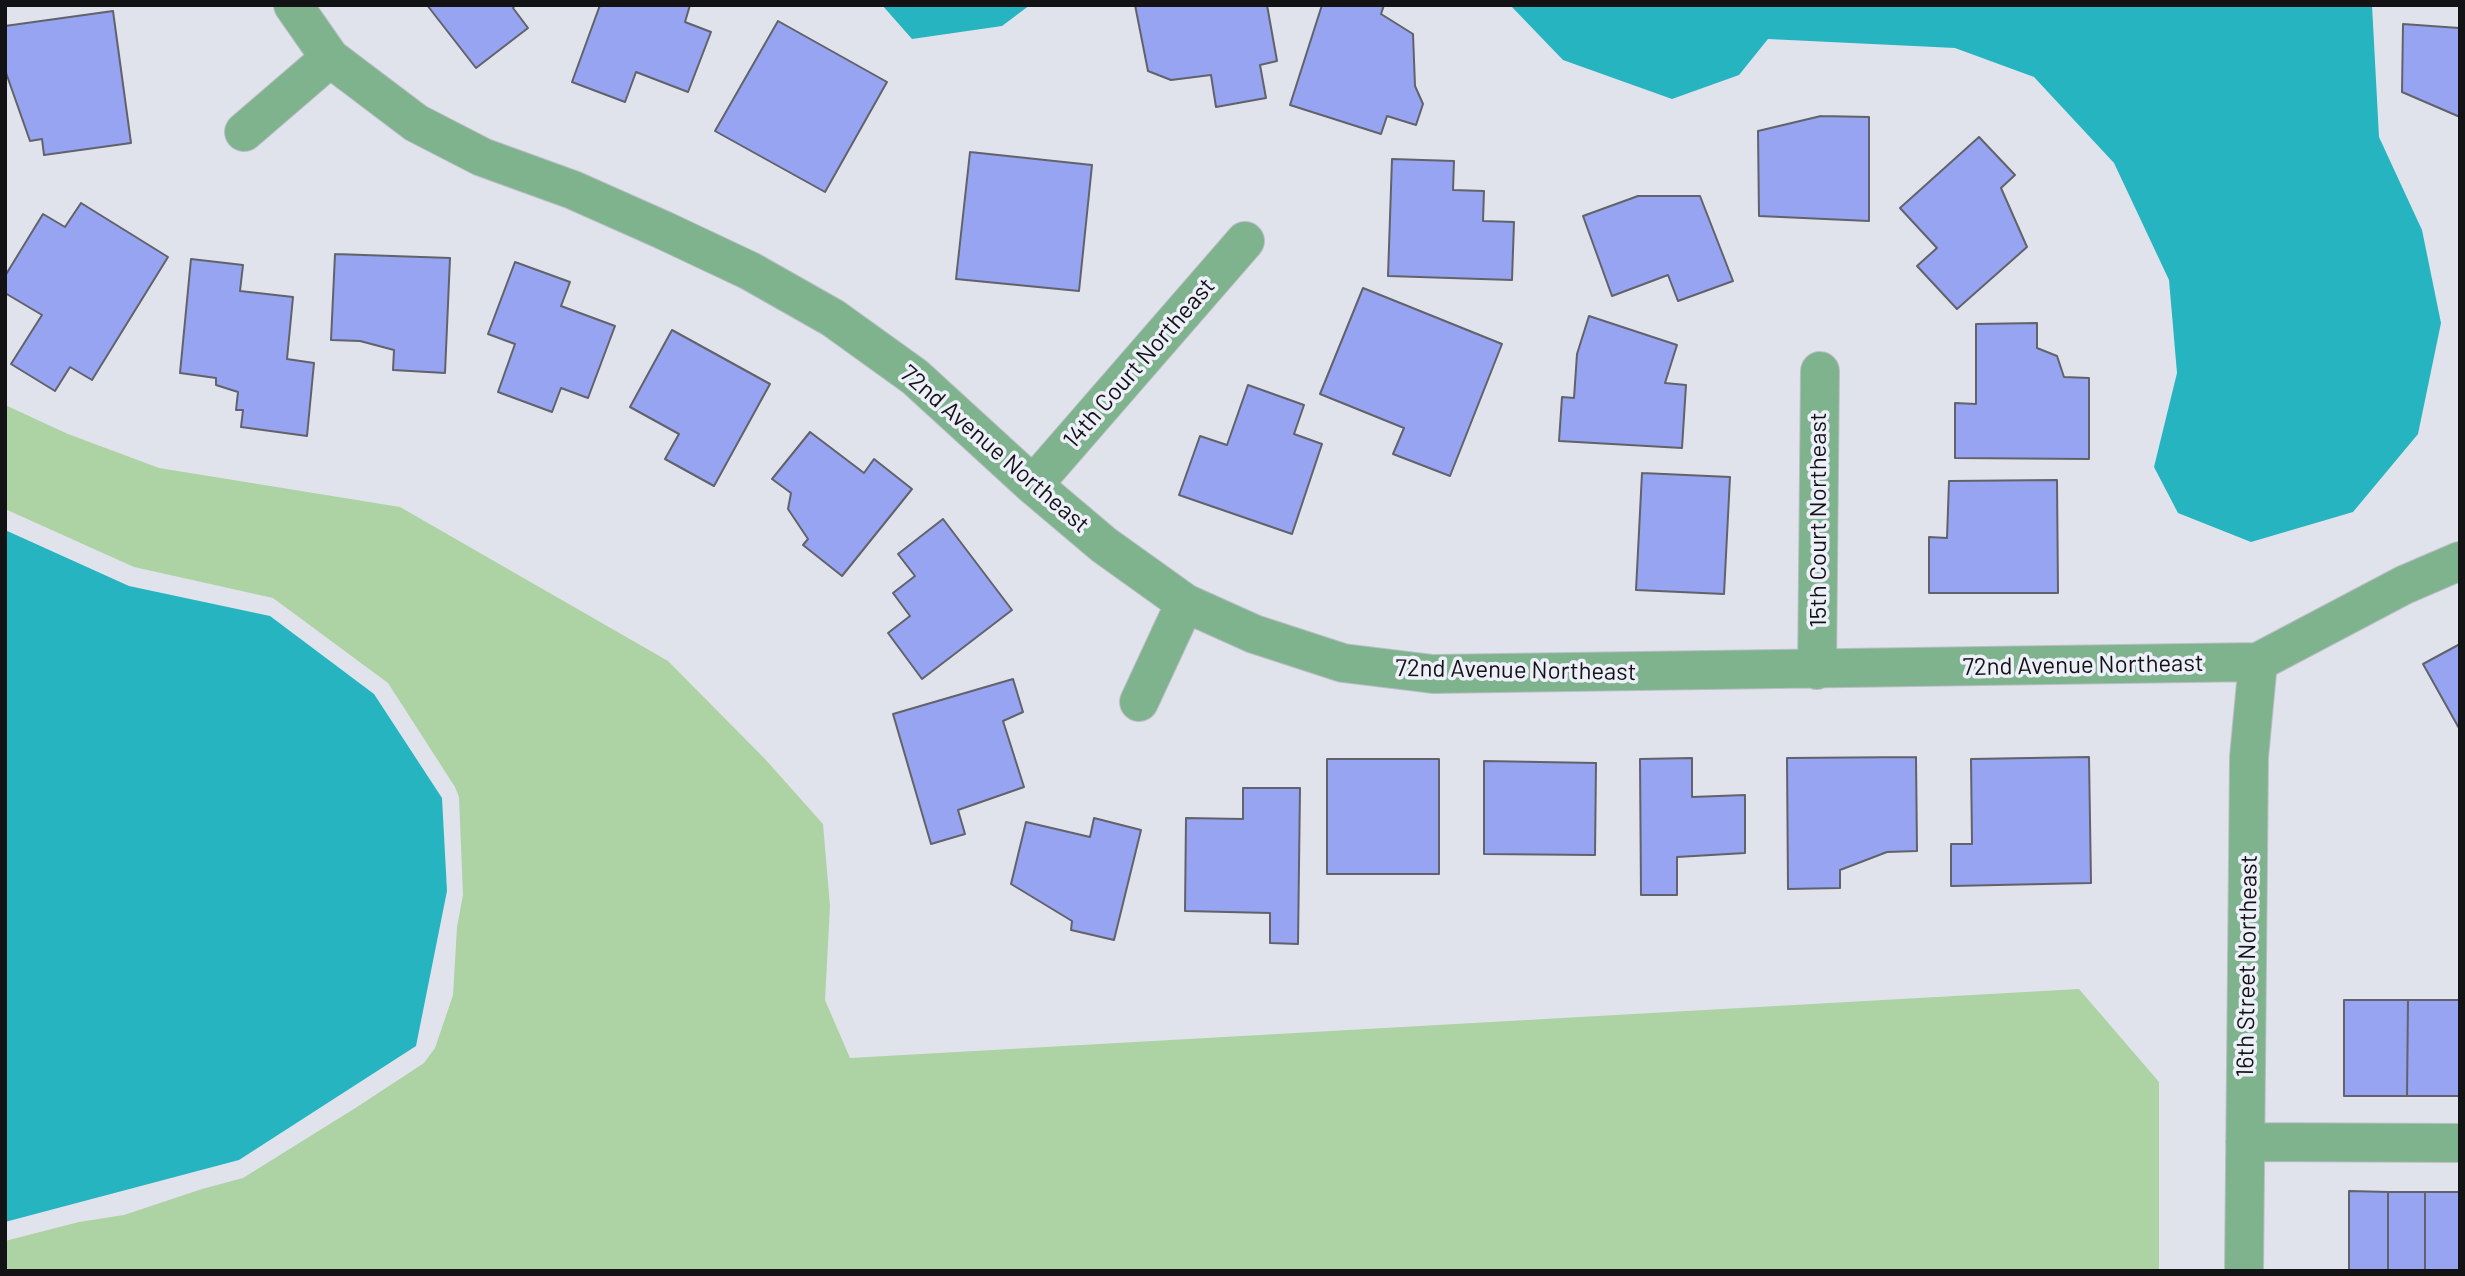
<!DOCTYPE html>
<html>
<head>
<meta charset="utf-8">
<style>
  body { margin:0 }
  #map { position:relative; width:2465px; height:1276px; overflow:hidden; background:#e0e3eb; font-family:Barlow,sans-serif }
  canvas { display:block }
  .frame { position:absolute; inset:0; border:7px solid #131316; pointer-events:none }
</style>
</head>
<body>
<div id="map">
<canvas width="2465" height="1276"></canvas>
<div class="frame"></div>
</div>
<script>
const ctx = document.querySelector('canvas').getContext('2d');
ctx.lineJoin = 'round';
function paint(path, color) {
  ctx.fillStyle = color;
  ctx.fill(path, 'evenodd');
}
function poly(rows) {
  const path = new Path2D();
  for (const r of rows) {
    path.moveTo(r[0], r[1]);
    for (let i = 2; i < r.length; i += 2) path.lineTo(r[i], r[i + 1]);
  }
  return path;
}
function strokePath(path, color, width, dash) {
  ctx.strokeStyle = color;
  ctx.lineWidth = width;
  ctx.lineCap = dash ? 'butt' : 'round';
  ctx.setLineDash(dash || []);
  ctx.stroke(path);
}
function write(font, color, halo, rows, align = 'center') {
  ctx.font = font + ' Barlow,sans-serif';
  ctx.lineWidth = 7;
  ctx.setLineDash([]);
  ctx.textBaseline = 'middle';
  ctx.strokeStyle = halo;
  ctx.fillStyle = color;
  for (const [text, x, y, turn = 0] of rows) {
    ctx.save();
    ctx.translate(x, y);
    ctx.rotate((+turn || 0) * Math.PI / 180);
    ctx.textAlign = isNaN(turn) ? turn : align;
    if (halo) ctx.strokeText(text, 0, 0);
    ctx.fillText(text, 0, 0);
    ctx.restore();
  }
}
const green = poly([
  [5,405,68,434,159,468,400,507,668,661,765,759,823,824,830,906,825,1000,850,1058,2079,989,2159,1082,2159,1271,5,1271,5,1241,79,1222,124,1215,202,1189,243,1178,357,1107,424,1063,435,1048,453,995,457,927,463,895,459,797,455,787,388,683,273,598,134,567,5,509]
]);
const water = poly([
  [882,5,1030,5,1002,26,912,39],
  [1510,5,2372,5,2379,137,2422,230,2441,323,2418,434,2353,512,2251,542,2178,513,2154,467,2177,373,2169,280,2114,163,2034,77,1955,48,1768,39,1739,75,1672,99,1563,60],
  [5,530,129,586,270,616,374,694,442,798,447,891,416,1046,239,1160,5,1222]
]);
const building = poly([
  [427,5,515,5,513,8,528,28,476,68,427,5],
  [600,5,690,5,685,22,711,32,688,92,636,72,625,102,572,82,600,5],
  [1135,5,1267,5,1277,61,1260,65,1266,98,1216,107,1211,75,1171,80,1148,71,1135,5],
  [1322,5,1384,5,1381,14,1413,34,1415,86,1423,104,1416,125,1387,116,1381,134,1290,105,1322,5],
  [113,11,131,143,44,155,42,139,30,141,5,70,5,26,113,11],
  [778,21,887,82,825,192,715,131,778,21],
  [2403,24,2459,28,2460,26,2460,117,2402,92,2403,24],
  [1821,116,1869,117,1869,221,1759,216,1758,131,1821,116],
  [1979,137,2015,175,2001,188,2027,247,1957,309,1917,266,1937,248,1900,208,1979,137],
  [970,152,1092,165,1079,291,956,279,970,152],
  [1392,159,1454,161,1453,190,1484,191,1483,221,1514,222,1512,280,1388,276,1392,159],
  [1638,196,1700,196,1733,281,1678,301,1668,275,1612,296,1583,216,1638,196],
  [81,203,168,257,92,380,70,367,55,391,11,364,42,315,5,293,5,276,43,214,65,227,81,203],
  [335,254,450,258,445,373,393,370,394,350,360,341,331,340,335,254],
  [191,259,243,265,240,291,293,297,287,359,314,363,307,436,241,427,243,410,236,410,238,392,216,385,216,378,180,373,191,259],
  [515,262,570,282,561,306,615,326,588,398,561,388,552,412,498,392,515,344,488,334,515,262],
  [1363,288,1502,344,1450,476,1393,454,1404,428,1320,394,1363,288],
  [1589,316,1677,345,1665,383,1686,385,1682,448,1559,441,1562,397,1574,398,1577,354,1589,316],
  [2037,323,2037,348,2057,356,2064,377,2089,378,2089,459,1955,458,1955,403,1976,404,1976,324,2037,323],
  [672,330,770,384,714,486,665,459,679,434,630,407,672,330],
  [1248,385,1304,405,1294,434,1322,444,1292,534,1179,495,1200,436,1227,445,1248,385],
  [810,432,864,473,874,459,912,489,842,576,803,545,808,539,788,509,791,493,772,479,810,432],
  [1642,473,1730,477,1724,594,1636,590,1642,473],
  [2057,480,2058,593,1929,593,1929,537,1947,538,1949,481,2057,480],
  [943,519,1012,610,922,679,888,633,910,616,893,593,915,576,898,554,943,519],
  [2460,644,2460,730,2423,664,2460,644],
  [1013,679,1023,712,1003,721,1024,787,958,810,965,834,931,844,893,714,1013,679],
  [1916,757,1917,851,1887,852,1840,870,1840,888,1788,889,1787,758,1916,757],
  [2089,757,2091,883,1951,886,1951,844,1972,844,1971,759,2089,757],
  [1692,758,1692,797,1745,795,1745,853,1677,857,1677,895,1641,895,1640,759,1692,758],
  [1327,759,1439,759,1439,874,1327,874,1327,759],
  [1484,761,1596,763,1595,855,1484,854,1484,761],
  [1243,788,1300,788,1298,944,1270,943,1270,913,1185,911,1186,818,1243,819,1243,788],
  [1094,818,1141,830,1114,940,1071,930,1072,921,1011,884,1026,822,1090,837,1094,818],
  [2344,1000,2408,1000,2407,1096,2344,1096,2344,1000],
  [2408,1000,2460,1000,2460,1096,2407,1096,2408,1000],
  [2349,1191,2388,1192,2388,1271,2349,1271,2349,1191],
  [2388,1192,2425,1192,2425,1271,2388,1271,2388,1192],
  [2425,1192,2460,1192,2460,1271,2425,1271,2425,1192]
]);
const minor = poly([
  [293,5,330,58,416,123,482,157,573,190,663,230,750,271,833,318,915,377,1033,485,1104,545,1185,603,1254,634,1343,663,1433,674,2258,662,2404,585,2460,561],
  [244,132,330,58],
  [1033,485,1245,241],
  [1817,670,1820,371],
  [1139,702,1185,603],
  [2245,1142,2460,1143],
  [2244,1271,2249,757,2258,662]
]);
const streetNames = [
  ["14th Court Northeast",1139,363,-49],
  ["72nd Avenue Northeast",995,449,41],
  ["15th Court Northeast",1818,520,-90],
  ["72nd Avenue Northeast",2083,665,-1],
  ["72nd Avenue Northeast",1516,670,1],
  ["16th Street Northeast",2247,966,-89]
];
paint(green, '#add2a4');
paint(water, '#26b4c0');
paint(building, '#96a4f1');
strokePath(building, '#61626a', 2);
strokePath(minor, '#bbbec5', 40);
strokePath(minor, '#7eb38e', 38);
write('24px', '#131316', '#eef0f9', streetNames);
</script>
</body>
</html>
